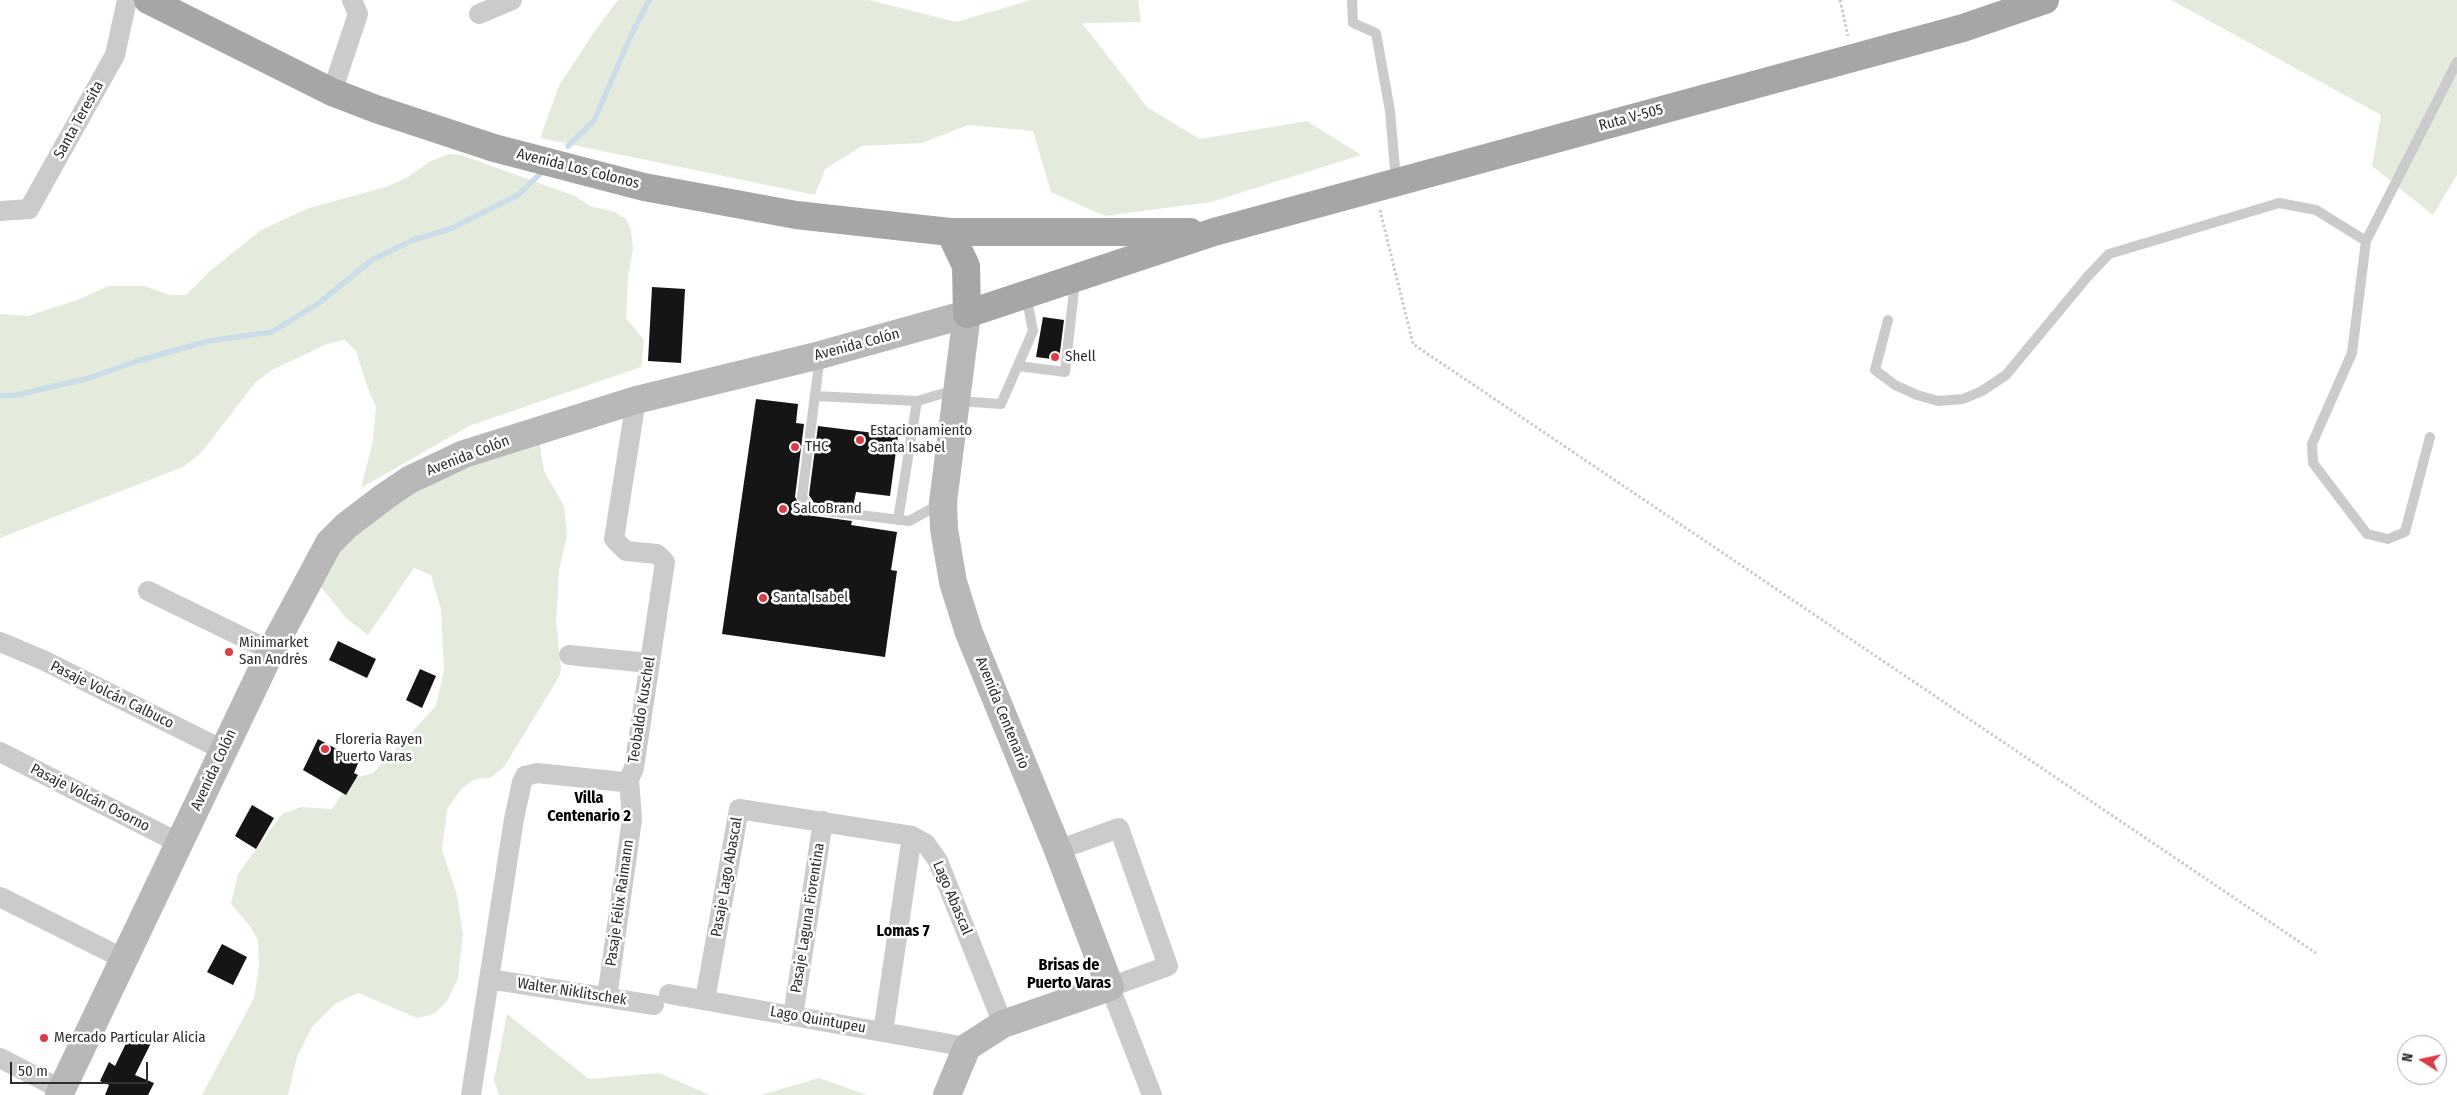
<!DOCTYPE html>
<html>
<head>
<meta charset="utf-8">
<style>
  body { margin:0 }
  #map { position:relative; width:2457px; height:1095px; overflow:hidden; background:#fff; font-family:"Fira Sans Condensed",sans-serif }
  canvas { display:block }
  .north { position:absolute; left:2397px; top:1035px; width:50px; height:50px; box-sizing:border-box; background:#fff; border:1px solid #ababab; border-radius:50%; rotate:280deg; font-size:14px; font-weight:700; line-height:20px; text-align:center; color:#2e2e2e }
  .north::after { content:''; display:block; margin:auto; width:18px; height:22px; background:#da3c48; clip-path:polygon(50% 0,100% 100%,50% 72%,0 100%) }
  .scale { position:absolute; left:10px; top:1062px; width:138px; height:22px; box-sizing:border-box; border:2px solid #2e2e2e; border-top:0; padding-left:6px; font-size:15px; line-height:18px; white-space:nowrap; color:#2e2e2e; -webkit-text-stroke:4px #fff; paint-order:stroke }
</style>
</head>
<body>
<div id="map">
<canvas width="2457" height="1095"></canvas>
<div class="north">N</div>
<div class="scale">50 m</div>
</div>
<script>
const ctx = document.querySelector('canvas').getContext('2d');
ctx.lineJoin = 'round';
function paint(path, color) {
  ctx.fillStyle = color;
  ctx.fill(path, 'evenodd');
}
function poly(rows) {
  const path = new Path2D();
  for (const r of rows) {
    path.moveTo(r[0], r[1]);
    for (let i = 2; i < r.length; i += 2) path.lineTo(r[i], r[i + 1]);
  }
  return path;
}
function strokePath(path, color, width, dash) {
  ctx.strokeStyle = color;
  ctx.lineWidth = width;
  ctx.lineCap = dash ? 'butt' : 'round';
  ctx.setLineDash(dash || []);
  ctx.stroke(path);
}
function write(font, color, halo, rows, align = 'center') {
  ctx.font = font + ' "Fira Sans Condensed",sans-serif';
  ctx.lineWidth = 5;
  ctx.setLineDash([]);
  ctx.textBaseline = 'middle';
  ctx.strokeStyle = halo;
  ctx.fillStyle = color;
  for (const [text, x, y, turn = 0] of rows) {
    ctx.save();
    ctx.translate(x, y);
    ctx.rotate((+turn || 0) * Math.PI / 180);
    ctx.textAlign = isNaN(turn) ? turn : align;
    if (halo) ctx.strokeText(text, 0, 0);
    ctx.fillText(text, 0, 0);
    ctx.restore();
  }
}
const green = poly([
  [618,0,869,0,956,22,1031,0,1138,0,1141,22,1082,23,1148,108,1200,139,1307,121,1361,155,1211,202,1105,216,1051,192,1033,131,968,125,922,143,862,146,825,169,815,195,540,138,559,86,594,32],
  [2171,0,2457,0,2457,175,2433,215,2372,166,2381,115],
  [449,154,461,155,575,196,590,206,615,212,626,219,631,230,633,249,628,277,626,318,644,340,641,367,469,426,361,488,373,441,376,407,367,386,356,351,345,340,327,344,272,370,255,383,200,454,183,467,0,538,0,314,28,316,80,299,108,286,144,286,170,295,186,295,209,272,261,230,309,208,386,187,408,177,431,161],
  [539,439,544,471,564,506,567,535,559,571,556,622,561,668,560,675,504,767,490,778,475,779,462,788,447,809,442,850,457,895,463,934,458,978,448,1000,434,1014,417,1018,358,993,335,1004,312,1027,297,1057,288,1095,202,1095,254,998,259,967,258,940,250,926,231,904,238,874,282,814,301,807,332,809,352,779,373,773,436,706,444,670,441,609,431,575,414,568,368,635,347,619,321,587,345,521,480,450],
  [507,1014,589,1079,659,1073,710,1095,499,1095,494,1080],
  [819,1078,867,1095,747,1095,761,1095]
]);
const stream = poly([
  [568,146,594,121,632,33,649,0],
  [0,396,17,395,89,378,137,361,208,341,272,332,319,303,372,260,413,240,450,229,518,195,542,172]
]);
const building = poly([
  [652,287,685,289,681,363,648,361],
  [1043,317,1064,320,1059,360,1036,357],
  [756,399,798,404,796,423,804,424,795,497,806,515,852,521,851,525,897,532,891,570,897,571,885,657,722,634],
  [818,426,898,436,890,496,856,492,853,507,814,503,809,495],
  [338,641,376,659,367,678,329,660],
  [420,669,436,676,422,708,406,700],
  [318,739,359,761,354,773,358,775,346,795,303,770],
  [252,805,274,818,256,849,235,836],
  [222,944,247,957,233,985,207,972],
  [132,1031,152,1041,135,1075,154,1083,148,1095,105,1095,109,1085,100,1081,109,1062,115,1066]
]);
const path = poly([
  [1840,0,1848,36],
  [1380,210,1413,344,2316,953]
]);
const lane = poly([
  [1352,0,1353,23,1376,33,1390,111,1396,180],
  [1888,320,1875,370,1895,385,1917,395,1938,401,1963,399,1982,391,2006,375,2088,276,2109,254,2279,203,2316,210,2366,241],
  [820,356,802,497,810,509,909,521,942,503],
  [1018,366,1065,372,1075,281],
  [815,396,917,401,955,390],
  [958,401,1001,404,1033,331,1026,295],
  [2430,437,2405,532,2388,539,2367,534,2313,463,2312,444,2352,353,2366,241,2457,62],
  [898,520,917,401]
]);
const street = poly([
  [479,14,512,0],
  [332,92,358,14,352,0],
  [0,211,29,209,115,55,127,0],
  [148,591,271,651],
  [0,642,43,660,223,750],
  [569,655,649,663],
  [0,752,179,843],
  [1058,850,1119,828,1168,966,1110,987,1152,1095],
  [0,897,124,959],
  [489,979,654,1005],
  [669,994,967,1047],
  [607,997,632,819,629,779],
  [705,1000,739,809,912,836,926,844,938,861,1003,1024],
  [793,1016,823,821],
  [883,1032,912,836],
  [0,1058,62,1090],
  [471,1095,514,819,522,782,525,776,537,773,623,782,629,779,634,768,665,562,657,554,626,551,614,539,636,400]
]);
const secondary = poly([
  [59,1095,271,651,329,543,346,526,384,497,409,480,464,454,636,400,820,355,967,314,943,502,944,529,953,582,969,633,1058,850,1110,987,1003,1024,967,1047,947,1095]
]);
const primary = poly([
  [148,0,332,92,376,109,494,148,644,187,796,215,950,232,1190,232],
  [950,232,966,266,967,314,1214,232,1963,28,2045,0]
]);
const markers = [
  [1055,357,5,"#da3c48"],
  [860,440,5,"#da3c48"],
  [795,447,5,"#da3c48"],
  [783,509,5,"#da3c48"],
  [763,598,5,"#da3c48"],
  [229,652,5,"#da3c48"],
  [325,749,5,"#da3c48"],
  [44,1038,5,"#da3c48"]
];
const streetNames = [
  ["Ruta V-505",1631,118,-15],
  ["Santa Teresita",79,120,-61],
  ["Avenida Los Colonos",578,169,14],
  ["Avenida Colón",857,345,-15],
  ["Avenida Colón",468,456,-21],
  ["Pasaje Volcán Calbuco",112,695,26],
  ["Teobaldo Kuschel",642,710,-81],
  ["Avenida Centenario",1002,713,68],
  ["Avenida Colón",214,770,-65],
  ["Pasaje Volcán Osorno",90,798,27],
  ["Pasaje Lago Abascal",727,877,-80],
  ["Lago Abascal",952,898,67],
  ["Pasaje Félix Raimann",620,903,-82],
  ["Pasaje Laguna Fiorentina",808,918,-81],
  ["Walter Niklitschek",572,992,9],
  ["Lago Quintupeu",818,1020,10]
];
const poiNames = [
  ["Shell",1065,357],
  ["Estacionamiento",870,431],
  ["Santa Isabel",870,448],
  ["THC",805,447],
  ["SalcoBrand",793,509],
  ["Santa Isabel",773,598],
  ["Minimarket",239,643],
  ["San Andrés",239,660],
  ["Floreria Rayen",335,740],
  ["Puerto Varas",335,757],
  ["Mercado Particular Alicia",54,1038]
];
const neighbourhoodNames = [
  ["Villa",589,799],
  ["Centenario 2",589,817],
  ["Lomas 7",903,932],
  ["Brisas de",1069,966],
  ["Puerto Varas",1069,984]
];
paint(green, '#e4ebdd');
strokePath(stream, '#cadde9', 5.5);
paint(building, '#151515');
strokePath(path, '#cbcbcb', 3, [2.5, 2.5]);
strokePath(lane, '#cbcbcb', 10);
strokePath(street, '#cbcbcb', 20);
strokePath(secondary, '#b8b8b8', 28);
strokePath(primary, '#a6a6a6', 28);
for (const [x, y, r, color] of markers) {
  const dot = new Path2D();
  dot.arc(x, y, r, 0, 2 * Math.PI);
  ctx.fillStyle = color;
  ctx.fill(dot);
  strokePath(dot, '#fff', 2);
}
write('15px', '#2e2e2e', '#fff', streetNames);
write('15px', '#2e2e2e', '#fff', poiNames, 'left');
write('bold 16px', '#000', '#fff', neighbourhoodNames);
</script>
</body>
</html>
